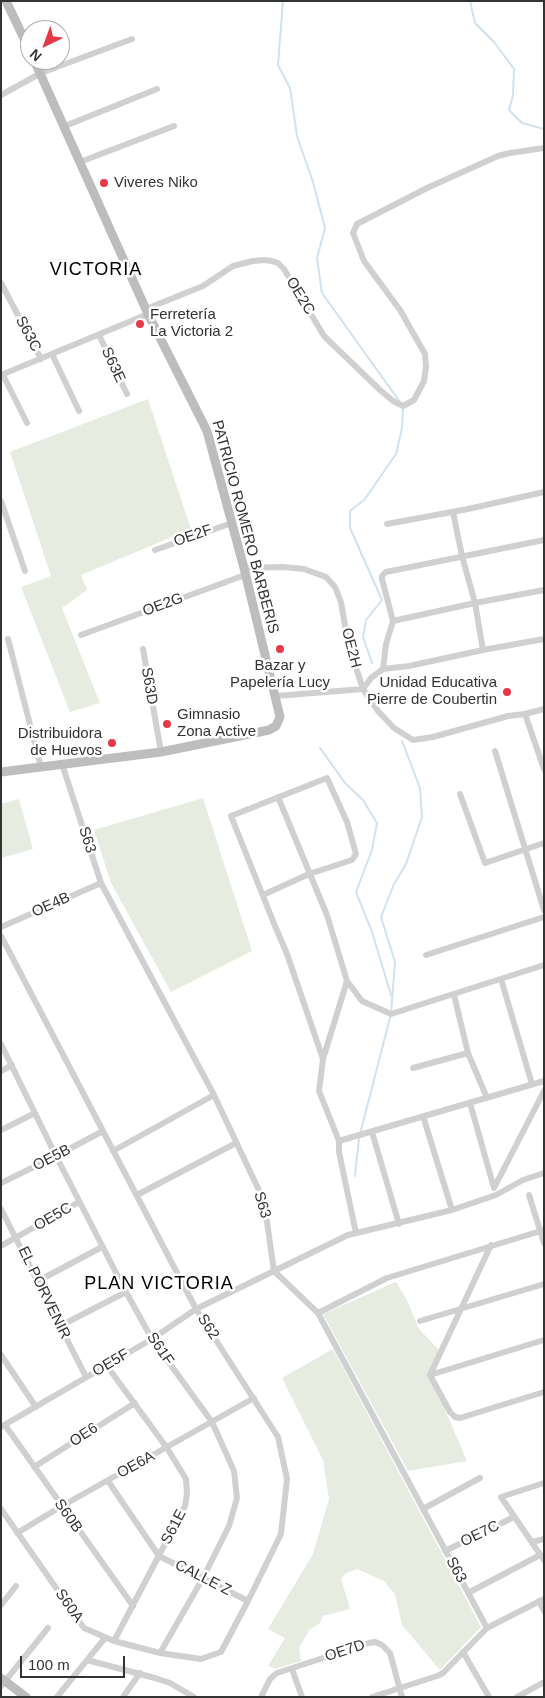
<!DOCTYPE html>
<html>
<head>
<meta charset="utf-8">
<style>
  body { margin:0 }
  #map { position:relative; width:545px; height:1698px; overflow:hidden; background:#fff; font-family:Helvetica,sans-serif }
  canvas { display:block }
  .frame { position:absolute; inset:0; border:2px solid #333; pointer-events:none }
  .north { position:absolute; left:20px; top:20px; width:50px; height:50px; box-sizing:border-box; background:#fff; border:1px solid #adadad; border-radius:50%; rotate:222deg; font-size:14px; font-weight:700; line-height:20px; text-align:center; color:#333 }
  .north::after { content:''; display:block; margin:auto; width:18px; height:22px; background:#e63946; clip-path:polygon(50% 0,100% 100%,50% 72%,0 100%) }
  .scale { position:absolute; left:20px; top:1656px; width:105px; height:22px; box-sizing:border-box; border:2px solid #333; border-top:0; padding-left:6px; font-size:15px; line-height:18px; white-space:nowrap; color:#333; -webkit-text-stroke:4px #fff; paint-order:stroke }
</style>
</head>
<body>
<div id="map">
<canvas width="545" height="1698"></canvas>
<div class="frame"></div>
<div class="north">N</div>
<div class="scale">100 m</div>
</div>
<script>
const ctx = document.querySelector('canvas').getContext('2d');
ctx.lineJoin = 'round';
function paint(path, color) {
  ctx.fillStyle = color;
  ctx.fill(path, 'evenodd');
}
function poly(rows) {
  const path = new Path2D();
  for (const r of rows) {
    path.moveTo(r[0], r[1]);
    for (let i = 2; i < r.length; i += 2) path.lineTo(r[i], r[i + 1]);
  }
  return path;
}
function strokePath(path, color, width, dash) {
  ctx.strokeStyle = color;
  ctx.lineWidth = width;
  ctx.lineCap = dash ? 'butt' : 'round';
  ctx.setLineDash(dash || []);
  ctx.stroke(path);
}
function write(font, color, halo, rows, align = 'center') {
  ctx.font = font + ' Helvetica,sans-serif';
  ctx.lineWidth = 5;
  ctx.setLineDash([]);
  ctx.textBaseline = 'middle';
  ctx.strokeStyle = halo;
  ctx.fillStyle = color;
  for (const [text, x, y, turn = 0] of rows) {
    ctx.save();
    ctx.translate(x, y);
    ctx.rotate((+turn || 0) * Math.PI / 180);
    ctx.textAlign = isNaN(turn) ? turn : align;
    if (halo) ctx.strokeText(text, 0, 0);
    ctx.fillText(text, 0, 0);
    ctx.restore();
  }
}
const green = poly([
  [148,399,191,529,81,575,87,590,62,608,100,703,70,712,21,587,51,576,10,452],
  [203,798,252,951,171,992,111,883,94,830],
  [19,799,33,849,1,858,1,804],
  [396,1282,407,1300,419,1329,441,1352,430,1375,467,1461,408,1471,323,1314],
  [333,1349,481,1627,440,1670,402,1625,395,1594,384,1581,357,1569,347,1573,341,1578,350,1609,323,1616,320,1623,309,1630,299,1648,301,1661,275,1669,268,1666,285,1638,268,1629,313,1554,329,1499,323,1460,282,1378]
]);
const stream = poly([
  [283,1,278,65,290,88,297,136,313,182,325,228,317,258,322,293,400,402],
  [470,1,475,23,494,42,514,69,513,95,509,110,522,123,544,129],
  [372,663,363,637,366,620,382,600,350,528,350,511,365,499,396,454,402,428,403,408],
  [320,748,345,783,363,800,377,823,372,850,356,892,372,932,391,995],
  [360,1134,391,1014,395,962,381,917,394,884,406,864,422,817,420,788,402,741],
  [355,1176,359,1138]
]);
const street = poly([
  [1,95,41,73,132,39],
  [65,126,157,89],
  [80,162,174,126],
  [1,283,41,359],
  [146,309,203,286,233,266,253,261,265,260,272,261,278,263,284,269,324,336,380,390,393,401,403,406,414,400,424,381,426,367,425,354,400,310,364,261,353,233,357,224,427,188,498,156,510,153,544,148],
  [99,335,127,394],
  [52,354,79,411],
  [1,375,148,314],
  [3,375,27,423],
  [1,501,25,571],
  [453,512,462,556,475,603,483,650],
  [387,524,468,509,544,492],
  [155,550,232,523],
  [244,568,283,567,304,569,326,577,335,587,341,602,348,643,363,689,378,711,394,728,413,740,433,737,508,716,525,714,544,709],
  [393,621,382,579,382,576,386,572,544,540],
  [81,635,245,575],
  [8,639,41,767],
  [143,649,161,752],
  [383,669,409,666,483,650,544,639],
  [276,696,363,689,371,678,383,669,386,644,393,621,475,603,544,590],
  [525,714,544,769],
  [495,751,544,910],
  [62,764,101,883,214,1095,264,1201,274,1271,318,1313,487,1628],
  [460,794,485,863,544,843],
  [278,797,327,915,347,981,323,1059,319,1091,339,1141,339,1152,356,1233],
  [263,895,309,874,352,860,356,854,347,822,327,778,231,816,275,926,287,954,323,1059],
  [1,927,101,883],
  [1,936,196,1309,278,1437,287,1479,281,1534,248,1601,221,1652,201,1659,160,1653,114,1641,84,1628,1,1509],
  [426,955,544,917],
  [501,979,532,1084],
  [347,981,362,1001,391,1014,544,965],
  [454,995,468,1053,487,1098],
  [1,1044,56,1156,126,1292,152,1339,212,1422,234,1471,237,1498,229,1526,203,1578,160,1653],
  [413,1068,468,1053],
  [1,1071,12,1065],
  [470,1103,494,1188],
  [423,1116,452,1210],
  [1,1130,35,1113],
  [372,1132,399,1224],
  [339,1141,544,1081],
  [113,1151,214,1095],
  [1,1183,56,1156,103,1131],
  [494,1188,544,1091],
  [137,1195,236,1143],
  [529,1195,544,1243],
  [1,1209,86,1377],
  [1,1246,79,1202],
  [38,1281,102,1247],
  [318,1313,387,1278,544,1230],
  [420,1321,544,1284],
  [60,1326,126,1292],
  [1,1355,36,1407],
  [107,1366,167,1448,186,1479,187,1494,185,1506,114,1641],
  [430,1375,491,1245],
  [430,1375,450,1412,455,1417,460,1418,544,1392],
  [430,1375,544,1340],
  [5,1425,133,1606],
  [1,1427,152,1339,196,1309,348,1235,452,1210,496,1195,523,1180,544,1173],
  [34,1467,135,1403],
  [108,1481,159,1556,248,1601],
  [544,1483,501,1497,544,1560],
  [423,1509,480,1478],
  [17,1533,62,1506,254,1398],
  [532,1542,544,1539],
  [445,1551,514,1517],
  [468,1593,540,1555],
  [539,1601,544,1611],
  [1,1605,16,1586],
  [463,1652,489,1697],
  [87,1660,155,1678,170,1683,194,1697],
  [292,1669,302,1697],
  [1,1686,48,1628],
  [57,1697,105,1638],
  [123,1697,140,1673],
  [261,1697,270,1679,277,1673,369,1643,375,1642,382,1645,390,1653,402,1697],
  [372,1697,437,1676,443,1673,487,1628,544,1599],
  [517,1697,544,1682]
]);
const secondary = poly([
  [6,1,30,51],
  [1,772,161,752,269,730,276,726,280,717,244,568,207,431,148,314,34,60],
  [1,1678,26,1697]
]);
const markers = [
  [104,183,5,"#e63946"],
  [140,324,5,"#e63946"],
  [280,649,5,"#e63946"],
  [507,692,5,"#e63946"],
  [167,724,5,"#e63946"],
  [112,743,5,"#e63946"]
];
const poiNames = [
  ["Viveres Niko",114,183],
  ["Ferretería",150,315],
  ["La Victoria 2",150,332],
  ["Bazar y",280,666,"center"],
  ["Papelería Lucy",280,683,"center"],
  ["Unidad Educativa",497,683,"right"],
  ["Pierre de Coubertin",497,700,"right"],
  ["Gimnasio",177,715],
  ["Zona Active",177,732],
  ["Distribuidora",102,734,"right"],
  ["de Huevos",102,751,"right"]
];
const streetNames = [
  ["OE2C",300,296,59],
  ["S63C",28,334,62],
  ["S63E",113,365,65],
  ["PATRICIO ROMERO BARBERIS",245,527,75],
  ["OE2F",193,536,-19],
  ["OE2G",163,605,-20],
  ["OE2H",351,648,76],
  ["S63D",149,686,80],
  ["S63",87,840,72],
  ["OE4B",51,905,-24],
  ["OE5B",52,1158,-27],
  ["S63",262,1205,74],
  ["OE5C",53,1217,-30],
  ["EL PORVENIR",44,1293,64],
  ["S62",208,1327,57],
  ["S61F",160,1349,56],
  ["OE5F",111,1363,-30],
  ["OE6",84,1435,-33],
  ["OE6A",136,1465,-29],
  ["S60B",68,1516,55],
  ["S61E",174,1527,-63],
  ["OE7C",480,1534,-26],
  ["S63",456,1570,62],
  ["CALLE Z",203,1578,27],
  ["S60A",69,1606,55],
  ["OE7D",345,1651,-18]
];
const quarterNames = [
  ["VICTORIA",96,270],
  ["PLAN VICTORIA",159,1284]
];
paint(green, '#e6ecdf');
strokePath(stream, '#cfe2ee', 2);
strokePath(street, '#d0d0d0', 6);
strokePath(secondary, '#bdbdbd', 9);
for (const [x, y, r, color] of markers) {
  const dot = new Path2D();
  dot.arc(x, y, r, 0, 2 * Math.PI);
  ctx.fillStyle = color;
  ctx.fill(dot);
  strokePath(dot, '#fff', 2);
}
write('15px', '#333', '#fff', poiNames, 'left');
write('15px', '#333', '#fff', streetNames);
ctx.letterSpacing = '1px';
write('18px', '#000', '#fff', quarterNames);
ctx.letterSpacing = '0px';
</script>
</body>
</html>
